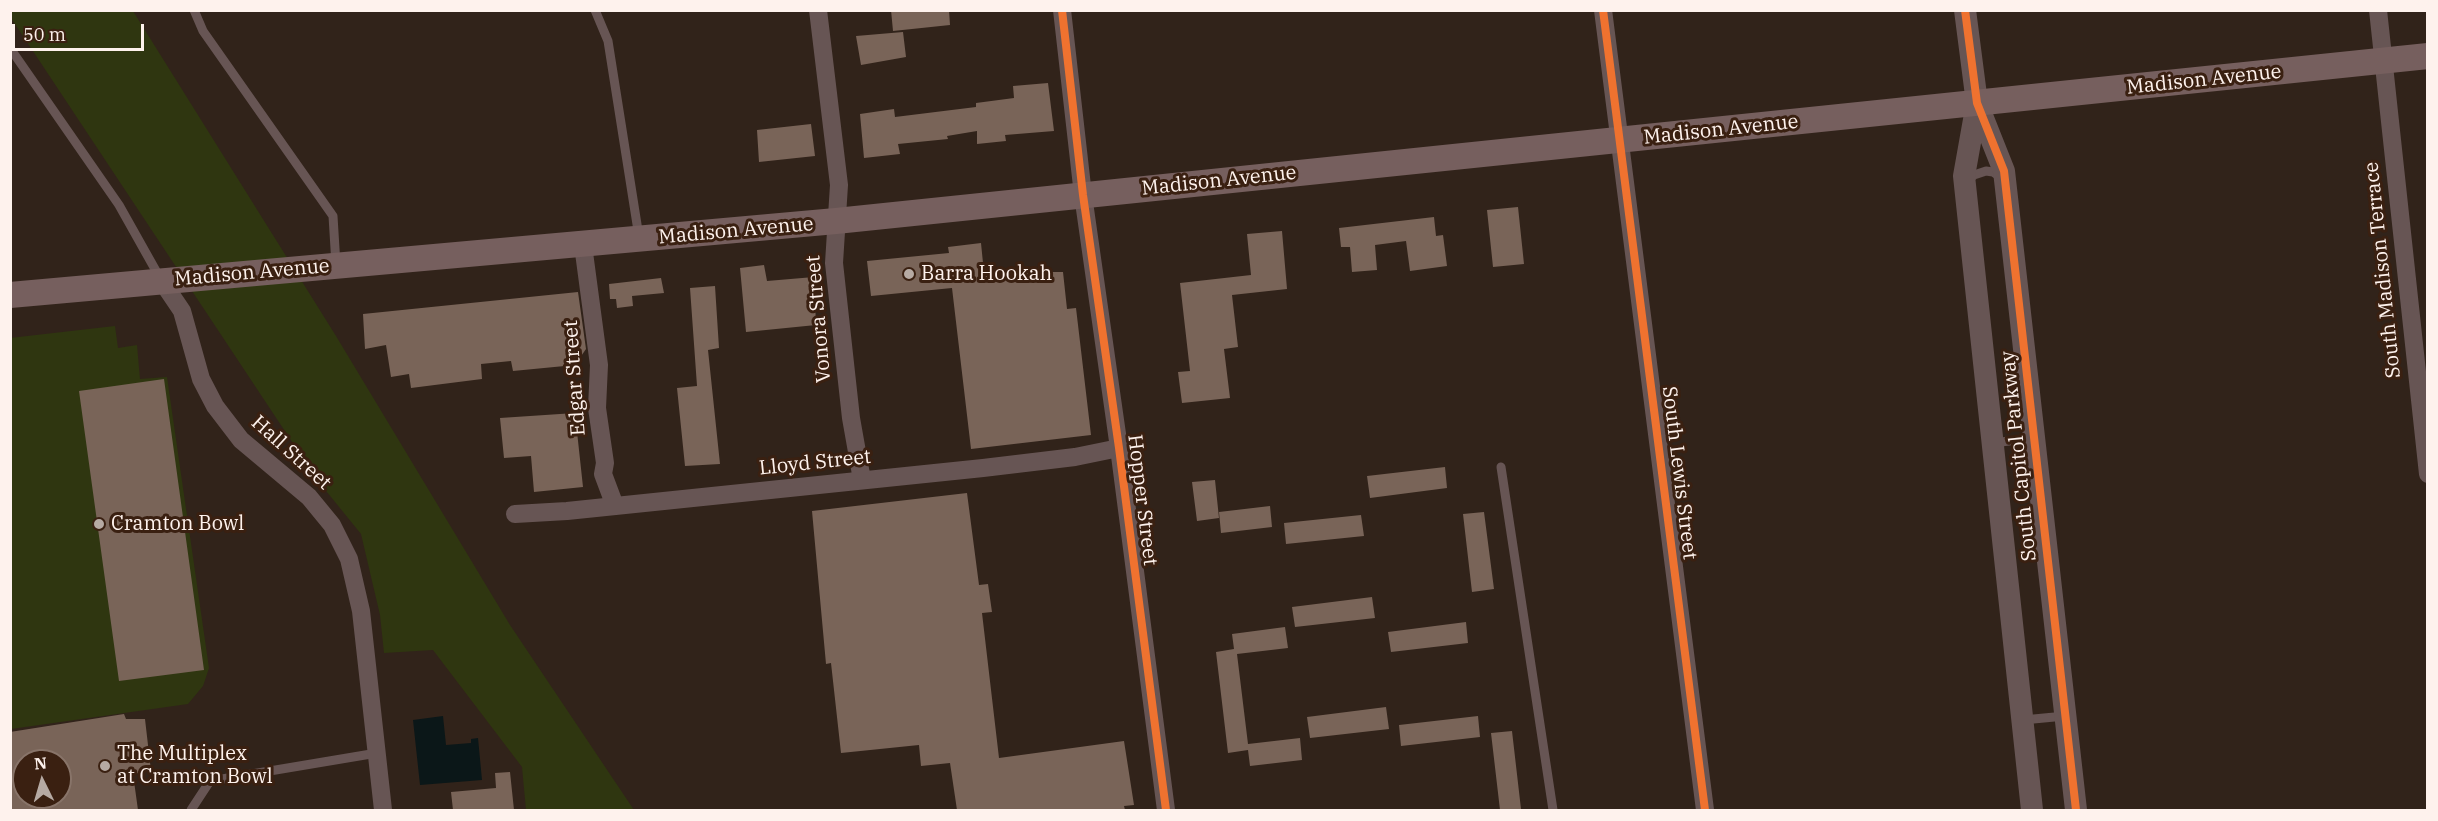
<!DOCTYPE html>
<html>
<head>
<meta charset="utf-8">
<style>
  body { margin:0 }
  #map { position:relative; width:2438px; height:821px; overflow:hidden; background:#31231a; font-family:"IBM Plex Serif",serif }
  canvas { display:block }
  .frame { position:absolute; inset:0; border:12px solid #fef2ed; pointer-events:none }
  .north { position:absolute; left:12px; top:749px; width:60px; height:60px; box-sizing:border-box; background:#3a2011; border:2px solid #887469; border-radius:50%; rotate:355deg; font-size:16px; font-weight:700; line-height:24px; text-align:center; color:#fef2ed }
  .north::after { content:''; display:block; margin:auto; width:21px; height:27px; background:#b6aaa3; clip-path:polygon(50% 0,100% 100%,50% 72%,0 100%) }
  .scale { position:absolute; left:12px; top:24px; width:132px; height:27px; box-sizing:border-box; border:3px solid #fef2ed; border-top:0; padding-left:8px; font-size:18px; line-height:21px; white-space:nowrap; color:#fef2ed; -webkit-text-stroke:4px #3a2011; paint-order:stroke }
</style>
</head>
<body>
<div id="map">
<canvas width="2438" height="821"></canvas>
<div class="frame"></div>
<div class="north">N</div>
<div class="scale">50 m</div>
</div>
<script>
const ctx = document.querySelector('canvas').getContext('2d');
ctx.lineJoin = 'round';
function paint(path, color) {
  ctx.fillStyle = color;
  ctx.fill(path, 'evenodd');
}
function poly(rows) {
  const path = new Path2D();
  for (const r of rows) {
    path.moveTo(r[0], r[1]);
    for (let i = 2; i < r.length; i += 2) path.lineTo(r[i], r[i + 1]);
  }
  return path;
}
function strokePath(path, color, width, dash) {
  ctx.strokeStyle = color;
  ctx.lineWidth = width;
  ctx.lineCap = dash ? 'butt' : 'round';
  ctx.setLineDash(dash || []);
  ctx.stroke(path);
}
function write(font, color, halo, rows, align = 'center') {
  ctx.font = font + ' "IBM Plex Serif",serif';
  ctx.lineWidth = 6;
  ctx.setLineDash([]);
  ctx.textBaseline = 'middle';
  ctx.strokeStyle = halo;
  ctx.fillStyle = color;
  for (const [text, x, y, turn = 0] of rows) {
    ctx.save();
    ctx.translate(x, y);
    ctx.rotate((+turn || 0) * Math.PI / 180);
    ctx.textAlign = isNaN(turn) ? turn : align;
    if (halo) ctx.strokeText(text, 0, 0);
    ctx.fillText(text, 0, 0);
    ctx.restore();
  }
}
const green = poly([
  [10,11,133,11,336,336,510,625,634,810,526,810,522,767,433,650,384,653,380,615,361,534,318,481,11,18],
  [115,326,118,348,137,345,140,379,167,377,209,668,203,686,188,704,11,729,10,338]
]);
const water = poly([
  [443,716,446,745,471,743,471,739,478,738,482,780,420,785,413,720]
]);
const building = poly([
  [891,10,949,10,950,25,893,31],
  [903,32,906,57,861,65,856,36],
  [1048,83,1054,131,1005,135,1006,141,977,144,977,131,947,136,948,139,898,144,900,154,864,158,860,114,894,109,895,117,976,107,976,103,1014,98,1013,86],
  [811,124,815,156,759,162,757,130],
  [1518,207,1524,264,1493,267,1487,210],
  [1434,217,1436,236,1443,235,1447,266,1410,271,1406,241,1375,245,1377,270,1352,272,1350,247,1341,247,1339,228],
  [1282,231,1287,289,1232,295,1238,347,1224,349,1230,398,1182,403,1178,372,1190,371,1180,283,1251,275,1247,234],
  [981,243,984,273,1048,267,1048,272,1063,272,1067,309,1076,308,1091,435,971,449,952,288,871,296,867,261,949,253,948,247],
  [764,265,767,281,814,277,816,325,746,332,740,268],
  [661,278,664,293,632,296,633,306,617,308,616,299,610,299,609,284],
  [715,286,719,348,708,350,720,464,685,466,677,388,697,386,690,288],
  [578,292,586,349,575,365,513,371,511,361,481,364,482,379,411,388,409,374,391,377,386,345,365,349,363,314],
  [164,379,204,670,119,681,79,391],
  [575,413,583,487,534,492,531,456,504,458,500,418],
  [1445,467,1447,488,1370,498,1367,476],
  [1215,480,1219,518,1197,521,1192,482],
  [967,493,979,585,988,584,992,612,982,613,999,758,1124,741,1134,805,1124,806,1125,810,957,810,950,763,921,766,919,745,841,753,831,663,826,664,812,511],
  [1270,506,1272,527,1221,533,1219,512],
  [1484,512,1494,589,1472,592,1463,514],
  [1361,515,1364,536,1286,544,1284,523],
  [1372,597,1375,618,1295,627,1292,607],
  [1466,622,1468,643,1391,652,1388,632],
  [1285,627,1288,648,1237,654,1248,744,1300,738,1302,760,1250,766,1248,750,1228,753,1216,652,1234,649,1232,634],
  [1386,707,1389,729,1310,738,1307,717],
  [124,714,126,719,145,719,151,771,133,774,138,810,10,810,10,732],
  [24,761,60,761,60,797,24,797],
  [1478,716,1480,737,1401,746,1399,725],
  [1512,731,1521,809,1500,810,1491,733],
  [510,772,514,810,453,810,451,792,496,788,495,773]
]);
const service = poly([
  [194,10,203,31,333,216,336,265],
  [595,10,608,41,639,237],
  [10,48,119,205,160,278],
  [1967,181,1974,175,1986,171,1993,172,2002,178],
  [1993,443,2034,438],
  [1501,467,1553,810],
  [2023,720,2065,716],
  [191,810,210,781,377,753]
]);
const minor = poly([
  [818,10,839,185,834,263,851,418,862,480],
  [1062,10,1083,195,1119,448,1166,810],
  [1603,10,1705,810],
  [2378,10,2428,474],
  [583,245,599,365,597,408,605,463,603,474,615,506],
  [161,280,182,311,201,379,215,406,241,440,309,497,332,525,349,559,361,611,383,810],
  [515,514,567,511,983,468,1075,457,1119,448]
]);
const tertiary = poly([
  [1965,10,1977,103,2004,171,2076,810],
  [1977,103,1964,176,2032,810]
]);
const secondary = poly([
  [10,295,836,221,2428,56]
]);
const cycleway = poly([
  [1062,10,1083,195,1119,448,1166,810],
  [1603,10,1705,810],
  [1965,10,1977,103,2004,171,2076,810]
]);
const markers = [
  [909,274,6,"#b6aaa3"],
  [99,524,6,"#b6aaa3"],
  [105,766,6,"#b6aaa3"]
];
const streetNames = [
  ["Madison Avenue",2204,80,-6],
  ["Madison Avenue",1721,130,-6],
  ["Madison Avenue",1219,181,-6],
  ["Madison Avenue",736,231,-5],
  ["South Madison Terrace",2383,270,-96],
  ["Madison Avenue",252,273,-5],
  ["Vonora Street",819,319,-95],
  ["Edgar Street",575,378,-94],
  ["Hall Street",291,453,42],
  ["South Capitol Parkway",2019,456,-96],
  ["Lloyd Street",815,463,-6],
  ["South Lewis Street",1679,473,83],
  ["Hopper Street",1142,500,83]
];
const poiNames = [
  ["Barra Hookah",921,274],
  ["Cramton Bowl",111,524],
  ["The Multiplex",117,754],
  ["at Cramton Bowl",117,777]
];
paint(green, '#2f3610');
paint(water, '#0b1718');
paint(building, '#796458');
strokePath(service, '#675554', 9);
strokePath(minor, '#675554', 18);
strokePath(tertiary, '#675554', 22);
strokePath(secondary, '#765f5e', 26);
strokePath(cycleway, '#ef722f', 8);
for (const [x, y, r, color] of markers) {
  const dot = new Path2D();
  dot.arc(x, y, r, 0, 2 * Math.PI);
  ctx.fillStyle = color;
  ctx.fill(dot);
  strokePath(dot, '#3a2011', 2);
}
write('20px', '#fef2ed', '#3a2011', streetNames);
write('20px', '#fef2ed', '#3a2011', poiNames, 'left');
</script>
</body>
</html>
